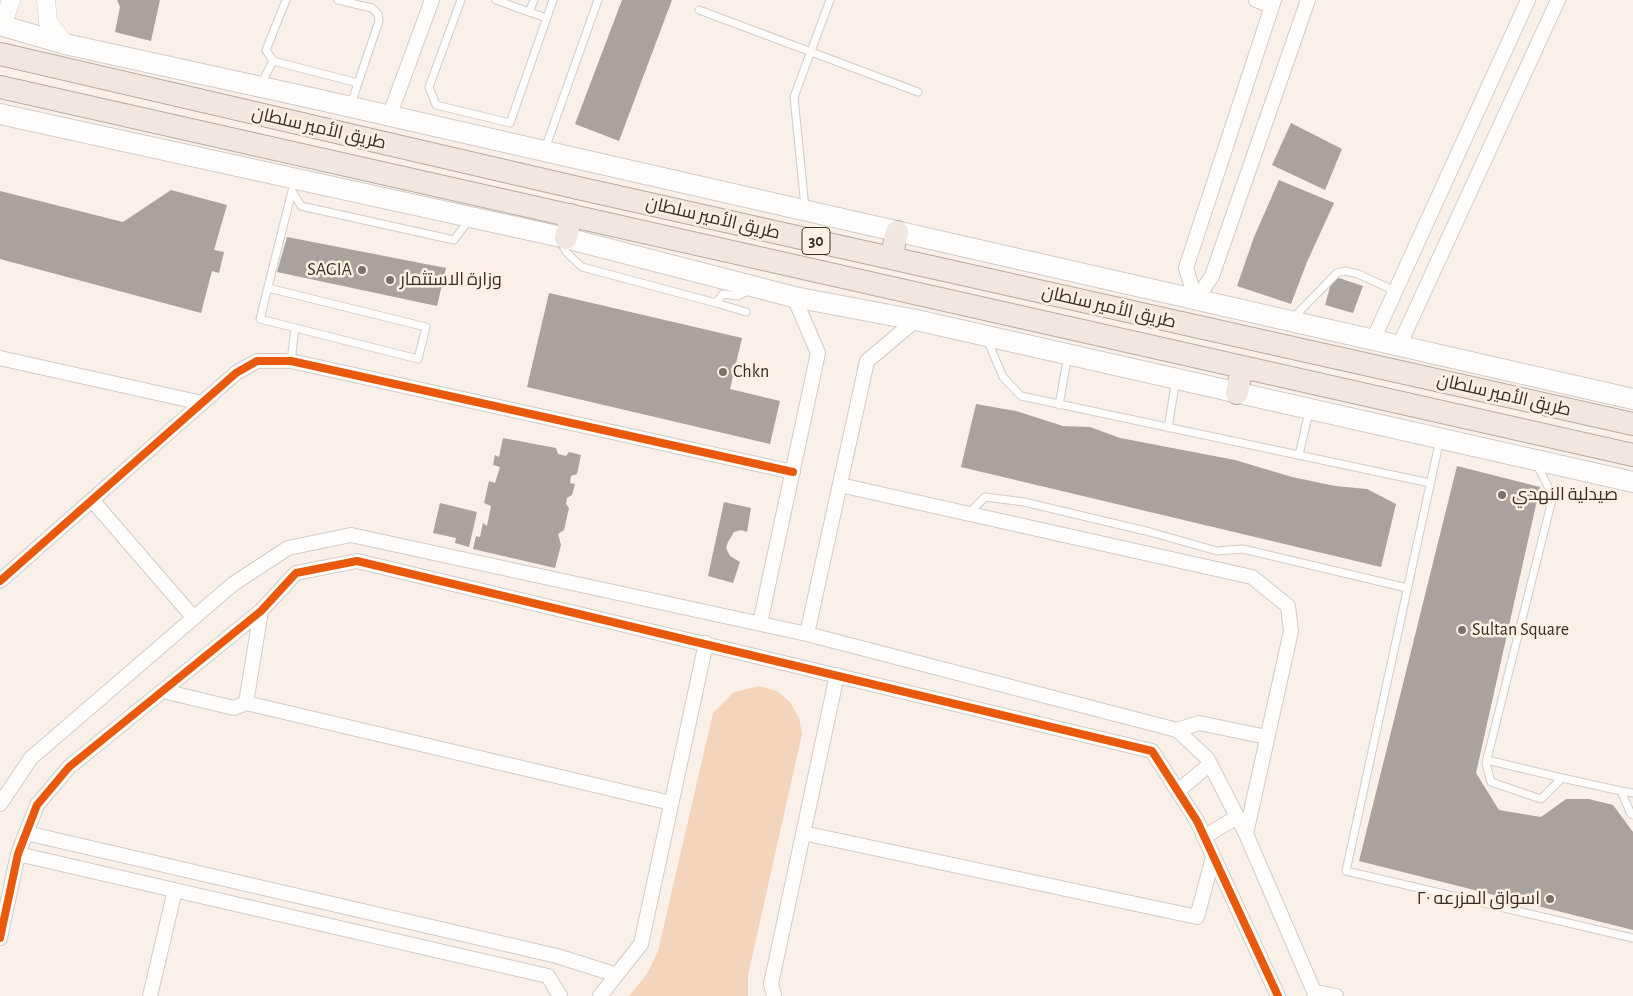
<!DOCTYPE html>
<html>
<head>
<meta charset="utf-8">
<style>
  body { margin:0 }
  canvas { display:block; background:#f8f0e9 }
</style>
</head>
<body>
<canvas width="1633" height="996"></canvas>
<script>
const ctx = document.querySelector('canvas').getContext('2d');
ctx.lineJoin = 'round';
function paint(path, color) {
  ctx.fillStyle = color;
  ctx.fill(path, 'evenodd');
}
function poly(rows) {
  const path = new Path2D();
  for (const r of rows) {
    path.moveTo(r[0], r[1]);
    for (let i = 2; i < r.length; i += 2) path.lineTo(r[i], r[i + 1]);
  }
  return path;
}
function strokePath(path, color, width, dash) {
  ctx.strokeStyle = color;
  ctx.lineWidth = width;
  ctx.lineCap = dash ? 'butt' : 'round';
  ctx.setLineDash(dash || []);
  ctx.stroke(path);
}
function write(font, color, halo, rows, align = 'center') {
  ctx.font = font + ' "Alegreya Sans",Cairo,sans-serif';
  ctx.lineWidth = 5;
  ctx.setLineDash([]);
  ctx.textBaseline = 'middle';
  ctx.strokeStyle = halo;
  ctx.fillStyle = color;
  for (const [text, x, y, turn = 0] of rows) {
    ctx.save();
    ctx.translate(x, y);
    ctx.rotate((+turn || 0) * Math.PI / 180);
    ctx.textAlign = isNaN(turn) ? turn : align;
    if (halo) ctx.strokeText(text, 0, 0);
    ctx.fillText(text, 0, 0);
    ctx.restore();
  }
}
const green = poly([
  [759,686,777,691,790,702,799,718,802,734,748,975,748,996,629,996,647,974,658,951,713,713,734,692]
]);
const building = poly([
  [117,0,160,0,151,41,115,32,120,7],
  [622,0,672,0,619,141,575,124],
  [1291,123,1342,149,1325,190,1272,165],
  [1279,180,1334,203,1307,262,1291,304,1237,286,1254,237],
  [171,190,227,205,214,250,224,252,219,273,212,271,201,313,0,259,0,191,123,222],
  [287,237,446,268,437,306,277,272],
  [1333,276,1363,286,1353,313,1325,305],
  [549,293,742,338,730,389,780,401,770,444,527,387],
  [976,404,1016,411,1063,426,1090,427,1120,438,1235,460,1292,477,1335,486,1367,489,1396,504,1381,567,961,467],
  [503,438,556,448,558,454,566,456,569,452,581,455,577,474,571,476,570,483,575,484,572,495,567,498,566,504,569,508,564,530,558,534,561,545,555,568,473,549,476,536,480,537,483,523,487,526,491,506,484,503,489,481,495,483,500,467,493,465,495,455,499,457],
  [1457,466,1540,487,1476,773,1499,810,1541,817,1566,799,1589,799,1613,805,1633,832,1633,930,1359,861],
  [724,502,751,508,747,532,741,530,734,532,728,542,726,548,730,556,740,562,733,583,708,576],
  [440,503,477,512,469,547,455,543,456,538,433,533]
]);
const service = poly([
  [338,0,372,8,378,14,379,21,358,83],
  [461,0,429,87,436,105,510,123,553,0],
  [496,0,529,12,534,0],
  [699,10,918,92],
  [529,12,547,18],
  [273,61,266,50,286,0],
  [261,84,273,61,358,83,351,105],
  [545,149,598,0],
  [292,191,301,206,454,240,469,220],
  [805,208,794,97,830,0],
  [560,241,567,253,582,267,716,303,723,294,738,296,751,289],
  [268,288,426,327,418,359,260,319,292,191],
  [716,303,746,312],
  [1292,319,1337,273,1345,271,1358,274,1395,291],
  [987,339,1003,377,1021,396,1430,483],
  [291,361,295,328],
  [1059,405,1068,355],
  [1168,428,1176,379],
  [1440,439,1346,871,1633,938],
  [1299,455,1309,412],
  [1536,463,1553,496,1486,763,1491,782,1541,799,1562,778,1621,791,1631,814,1633,815],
  [968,514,985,497,1024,502,1150,532,1217,551,1243,549,1407,588],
  [1487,760,1562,778],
  [1621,791,1633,793]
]);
const minor = poly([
  [1256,0,1272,6],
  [389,117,432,0],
  [1196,300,1212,276,1308,0],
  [1196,300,1186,268,1274,0],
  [1373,340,1528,0],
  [1399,346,1558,0],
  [0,358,202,403],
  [840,485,1252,577,1288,606,1291,631,1246,834],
  [92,500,193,617],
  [0,581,236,373,257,361,291,361,793,472],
  [261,611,246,703,671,803],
  [760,623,818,353,794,297],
  [807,634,867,361,916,320],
  [163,691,234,708,246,703],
  [1177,730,1199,723,1267,737],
  [1178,791,1210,764],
  [0,804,31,758,233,584,288,548,351,535,807,634,1177,730,1207,758,1246,834,1316,996],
  [26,833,557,956,617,975],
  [803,833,1197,917,1213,857],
  [1204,837,1237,817],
  [18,854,548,976,560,996],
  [0,938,18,854,37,805,69,767,261,611,296,573,357,561,1152,751,1197,821,1278,996],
  [1314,992,1336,996],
  [150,996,175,890],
  [600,996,641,944,706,643],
  [774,996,771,984,837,675]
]);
const tertiary = poly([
  [46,0,48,22,65,44],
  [2,26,11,0]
]);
const secondary = poly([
  [0,25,65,44,316,99,1633,399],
  [0,114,566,238,794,297,916,320,1633,482]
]);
const primary = poly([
  [0,54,578,188,1633,424],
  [0,87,1633,455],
  [566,238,571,215],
  [891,258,897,232],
  [1237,393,1242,367]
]);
const cycleway = poly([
  [0,581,236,373,257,361,291,361,793,472],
  [0,938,18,854,37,805,69,767,261,611,296,573,357,561,1152,751,1197,821,1278,996]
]);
const markers = [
  [362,270,5,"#79726c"],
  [390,280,5,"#79726c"],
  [723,372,5,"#79726c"],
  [1502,495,5,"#79726c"],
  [1462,630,5,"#79726c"],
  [1550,899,5,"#79726c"]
];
const shields = [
  [816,241,28]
];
const shieldNames = [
  ["30",816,241]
];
const streetNames = [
  ["طريق الأمير سلطان",319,128,13],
  ["طريق الأمير سلطان",713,218,13],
  ["طريق الأمير سلطان",1109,307,13],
  ["طريق الأمير سلطان",1504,395,13]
];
const poiNames = [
  ["SAGIA",352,270,"right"],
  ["وزارة الاستثمار",400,280],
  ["Chkn",733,372],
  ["صيدلية النهدي",1512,495],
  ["Sultan Square",1472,630],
  ["اسواق المزرعه ٢٠",1540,899,"right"]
];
paint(green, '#f4d4ba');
paint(building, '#a9a29d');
strokePath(service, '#d3cbc6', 9);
strokePath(minor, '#d3cbc6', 16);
strokePath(tertiary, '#d3cbc6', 19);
strokePath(secondary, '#d3cbc6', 22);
strokePath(primary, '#b9aa9c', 24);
strokePath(service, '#fefdfc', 7);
strokePath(minor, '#fefdfc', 14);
strokePath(tertiary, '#fefdfc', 18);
strokePath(secondary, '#fefdfc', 20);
strokePath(primary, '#efe7e0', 22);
strokePath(cycleway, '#e8590c', 8);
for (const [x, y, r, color] of markers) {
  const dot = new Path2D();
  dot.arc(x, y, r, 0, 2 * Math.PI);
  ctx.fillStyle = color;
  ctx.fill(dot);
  strokePath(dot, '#feefe3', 2);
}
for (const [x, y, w] of shields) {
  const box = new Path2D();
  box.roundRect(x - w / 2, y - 13.5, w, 27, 4);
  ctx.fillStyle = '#feefe3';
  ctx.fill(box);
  strokePath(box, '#352e29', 1);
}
write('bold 16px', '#352e29', null, shieldNames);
write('18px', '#352e29', '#feefe3', streetNames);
write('18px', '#352e29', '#feefe3', poiNames, 'left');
</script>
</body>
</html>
